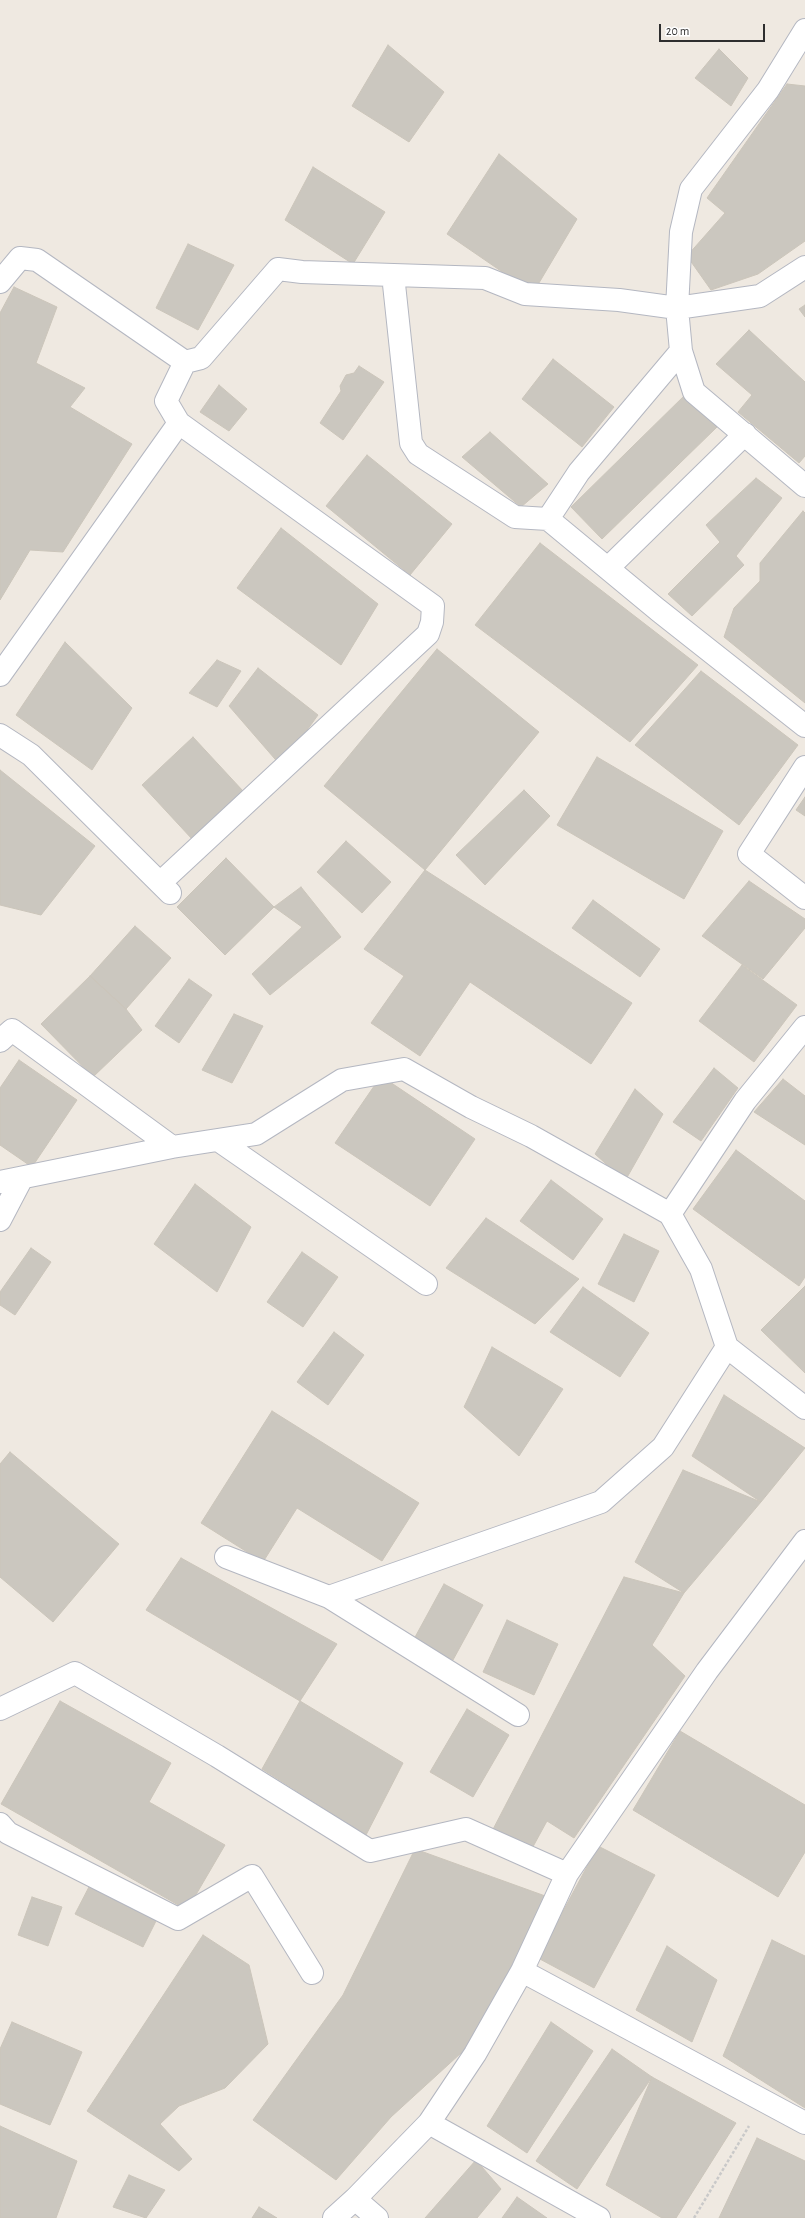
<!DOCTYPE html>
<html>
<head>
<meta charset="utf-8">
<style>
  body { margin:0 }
  #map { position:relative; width:805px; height:2218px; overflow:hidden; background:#efe9e1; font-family:"Alegreya Sans",sans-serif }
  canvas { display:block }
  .scale { position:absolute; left:659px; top:24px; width:106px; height:18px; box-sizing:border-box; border:2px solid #2e2e2e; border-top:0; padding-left:5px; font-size:12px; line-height:14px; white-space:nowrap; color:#2e2e2e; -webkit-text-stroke:3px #fff; paint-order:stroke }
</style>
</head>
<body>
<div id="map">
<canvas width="805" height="2218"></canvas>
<div class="scale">20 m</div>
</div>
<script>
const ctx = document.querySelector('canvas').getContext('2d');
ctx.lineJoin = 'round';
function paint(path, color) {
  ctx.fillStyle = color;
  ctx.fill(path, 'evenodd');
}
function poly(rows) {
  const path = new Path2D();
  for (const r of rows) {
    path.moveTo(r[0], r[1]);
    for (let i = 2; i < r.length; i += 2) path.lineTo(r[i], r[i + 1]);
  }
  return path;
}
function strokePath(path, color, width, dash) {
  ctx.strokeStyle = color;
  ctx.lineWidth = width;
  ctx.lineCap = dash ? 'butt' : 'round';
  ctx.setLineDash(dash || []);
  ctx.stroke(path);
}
const building = poly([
  [388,45,444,92,409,142,352,106,388,45],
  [719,49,748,78,731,106,695,78,719,49],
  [787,84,805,86,805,241,758,274,711,290,687,256,725,213,707,198,787,84],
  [499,154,577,219,533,293,447,234,499,154],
  [313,167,385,212,353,264,285,220,313,167],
  [188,244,234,265,198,330,156,308,188,244],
  [14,287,57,307,36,363,85,388,70,407,132,444,63,552,30,550,0,600,0,313,14,287],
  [805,305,805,317,799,309,805,305],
  [749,330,805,382,805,456,799,463,738,412,752,395,716,364,749,330],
  [553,359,614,407,582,447,522,399,553,359],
  [359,366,384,382,343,440,320,423,341,391,340,386,346,375,354,373,359,366],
  [219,385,247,409,229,431,200,412,219,385],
  [686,394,717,427,602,539,571,507,686,394],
  [490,432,548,484,521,507,462,457,490,432],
  [367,455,452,524,410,575,326,506,367,455],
  [756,478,782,498,736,556,744,565,692,616,668,594,720,542,706,525,756,478],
  [803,511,805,513,805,703,724,637,734,608,760,581,760,563,803,511],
  [281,528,378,604,341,665,237,588,281,528],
  [540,543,698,665,630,742,475,625,540,543],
  [65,642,132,708,92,770,16,715,65,642],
  [437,649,539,732,425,870,324,786,437,649],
  [217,660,241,671,217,707,189,693,217,660],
  [258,668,318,715,281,766,229,706,258,668],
  [701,671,798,745,739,825,635,745,701,671],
  [193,737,243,791,192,839,142,785,193,737],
  [597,757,723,831,684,899,557,825,597,757],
  [0,770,95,846,41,915,0,905,0,770],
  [524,790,550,816,485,885,456,855,524,790],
  [805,797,805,816,796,810,805,797],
  [346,841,391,882,362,913,317,872,346,841],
  [226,858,274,907,225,955,177,907,226,858],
  [425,870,632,1003,591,1064,470,982,420,1056,371,1023,404,976,364,949,425,870],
  [749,881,805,919,805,928,763,979,702,936,749,881],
  [301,887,341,937,270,995,252,974,302,927,274,907,301,887],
  [593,900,660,949,640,977,572,928,593,900],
  [135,926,171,958,126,1009,90,976,135,926],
  [742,965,797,1005,754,1062,699,1021,742,965],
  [90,976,126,1009,142,1030,93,1077,41,1024,90,976],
  [189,979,212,995,179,1043,155,1026,189,979],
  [234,1014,263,1026,232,1083,202,1070,234,1014],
  [19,1060,77,1100,32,1167,0,1145,0,1088,19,1060],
  [714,1068,738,1088,701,1141,673,1122,714,1068],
  [381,1076,475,1139,430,1206,335,1143,381,1076],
  [783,1079,805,1096,805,1145,754,1112,783,1079],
  [635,1089,663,1114,625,1181,595,1154,635,1089],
  [736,1150,805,1201,805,1277,799,1286,693,1209,736,1150],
  [551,1180,603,1219,573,1260,520,1221,551,1180],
  [195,1184,251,1227,217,1292,154,1244,195,1184],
  [486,1218,579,1279,535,1324,446,1268,486,1218],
  [624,1234,659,1251,634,1302,598,1284,624,1234],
  [31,1248,51,1262,15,1315,0,1305,0,1292,31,1248],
  [302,1252,338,1277,303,1327,267,1302,302,1252],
  [805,1286,805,1373,761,1330,805,1286],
  [583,1287,649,1333,620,1377,550,1332,583,1287],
  [334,1332,364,1355,328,1405,297,1382,334,1332],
  [492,1347,563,1389,519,1456,464,1407,492,1347],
  [724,1395,805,1448,761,1502,692,1456,724,1395],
  [272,1411,419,1503,382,1561,297,1508,263,1562,201,1523,272,1411],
  [10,1452,119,1544,53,1622,0,1577,0,1464,10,1452],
  [683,1470,761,1502,684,1593,635,1562,683,1470],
  [181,1558,337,1644,300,1701,146,1610,181,1558],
  [624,1577,684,1593,652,1645,685,1676,574,1838,547,1821,529,1854,489,1837,624,1577],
  [444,1584,483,1605,453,1660,414,1639,444,1584],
  [507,1620,558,1644,534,1695,483,1672,507,1620],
  [60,1701,171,1763,149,1802,225,1845,187,1910,1,1804,60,1701],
  [300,1701,403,1763,366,1835,262,1769,300,1701],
  [467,1709,509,1735,473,1797,430,1772,467,1709],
  [680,1731,805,1805,805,1852,778,1897,633,1810,680,1731],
  [598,1846,655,1875,594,1988,538,1958,598,1846],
  [415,1849,548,1897,472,2043,391,2117,336,2180,253,2120,343,1995,415,1849],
  [91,1883,158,1917,143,1947,75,1914,91,1883],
  [32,1897,62,1907,48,1946,18,1935,32,1897],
  [203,1935,249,1965,268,2044,225,2088,179,2106,160,2124,192,2159,179,2171,87,2111,203,1935],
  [772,1940,805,1956,805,2108,723,2056,772,1940],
  [667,1946,717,1980,692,2042,636,2010,667,1946],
  [12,2022,82,2052,50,2125,0,2104,0,2049,12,2022],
  [551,2022,593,2051,527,2153,487,2126,551,2022],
  [612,2049,652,2077,577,2189,536,2161,612,2049],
  [652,2077,736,2123,676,2218,662,2218,606,2185,652,2077],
  [0,2126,77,2161,56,2218,0,2218,0,2126],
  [757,2138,805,2161,805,2218,719,2218,757,2138],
  [476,2160,501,2189,477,2218,425,2218,476,2160],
  [129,2175,165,2190,146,2218,113,2207,129,2175],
  [517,2197,547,2218,502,2218,517,2197],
  [259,2207,277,2218,252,2218,259,2207]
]);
const path = poly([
  [694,2218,749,2126]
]);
const minor = poly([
  [805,30,768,90,691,189,681,232,677,308,681,351,694,392,805,486],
  [393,275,411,443,418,454,515,517,548,519,658,610,805,726],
  [0,282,20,258,37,260,185,362,201,358,278,269,302,272,485,278,525,294,619,300,677,308,760,296,805,267],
  [548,519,579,472,681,351],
  [608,568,745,434],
  [0,675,179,423],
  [0,735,31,755,170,893],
  [805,767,749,854,805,898],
  [160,883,428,634,432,622,433,606,179,423,166,401,185,362],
  [805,1027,745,1101,670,1214,701,1269,727,1347,805,1408],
  [0,1041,12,1030,172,1147,256,1134,342,1080,404,1069,471,1107,531,1136,670,1214],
  [218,1140,426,1284],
  [0,1182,172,1147],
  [0,1220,22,1178],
  [226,1557,329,1597,518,1715],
  [329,1597,601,1502,663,1447,727,1347],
  [0,1709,75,1673,217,1756,370,1851,466,1829,567,1874],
  [0,1824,8,1833,178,1919,252,1876,312,1973],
  [522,1971,805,2123],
  [429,2123,599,2218],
  [334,2218,355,2199],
  [377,2218,355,2199,429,2123,475,2054,522,1971,567,1874,707,1671,805,1541]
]);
paint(building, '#cbc7bf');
strokePath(building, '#cbc5ba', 1);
strokePath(minor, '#b4b7c1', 24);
strokePath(path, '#c9c9c9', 2.5, [3, 2]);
strokePath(minor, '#fff', 22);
</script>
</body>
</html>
